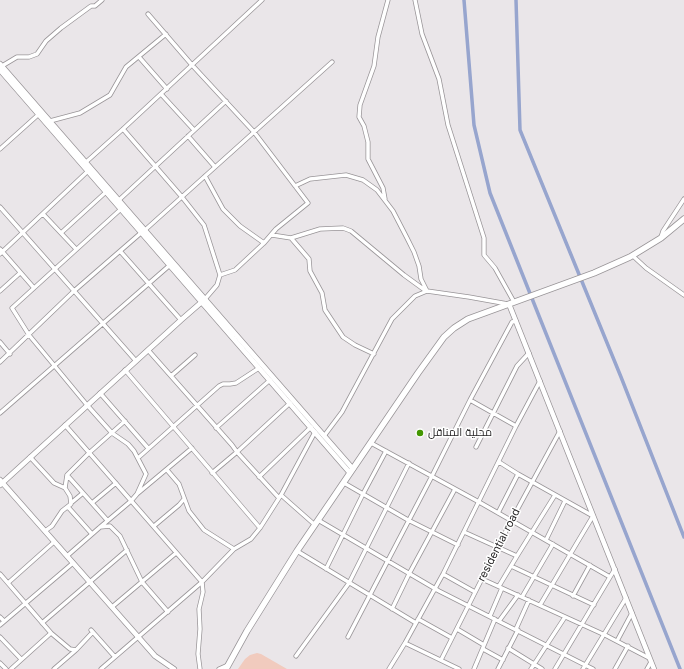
<!DOCTYPE html>
<html>
<head>
<meta charset="utf-8">
<style>
  body { margin:0 }
  canvas { display:block; background:#eae6e9 }
</style>
</head>
<body>
<canvas width="684" height="669"></canvas>
<script>
const ctx = document.querySelector('canvas').getContext('2d');
ctx.lineJoin = 'round';
function paint(path, color) {
  ctx.fillStyle = color;
  ctx.fill(path, 'evenodd');
}
function poly(rows) {
  const path = new Path2D();
  for (const r of rows) {
    path.moveTo(r[0], r[1]);
    for (let i = 2; i < r.length; i += 2) path.lineTo(r[i], r[i + 1]);
  }
  return path;
}
function strokePath(path, color, width, dash) {
  ctx.strokeStyle = color;
  ctx.lineWidth = width;
  ctx.lineCap = dash ? 'butt' : 'round';
  ctx.setLineDash(dash || []);
  ctx.stroke(path);
}
function write(font, color, halo, rows, align = 'center') {
  ctx.font = font + ' Inter,Cairo,sans-serif';
  ctx.lineWidth = 3;
  ctx.setLineDash([]);
  ctx.textBaseline = 'middle';
  ctx.strokeStyle = halo;
  ctx.fillStyle = color;
  for (const [text, x, y, turn = 0] of rows) {
    ctx.save();
    ctx.translate(x, y);
    ctx.rotate((+turn || 0) * Math.PI / 180);
    ctx.textAlign = isNaN(turn) ? turn : align;
    if (halo) ctx.strokeText(text, 0, 0);
    ctx.fillText(text, 0, 0);
    ctx.restore();
  }
}
const green = poly([
  [257,653,261,654,287,669,238,669,245,659,250,655]
]);
const canal = poly([
  [464,0,474,125,490,193,539,316,680,669],
  [516,0,520,130,621,377,684,537]
]);
const street = poly([
  [415,0,422,34,439,79,448,125,484,238,484,255,495,268,514,302],
  [148,14,192,65,254,132,308,203,276,229,264,243,235,270,220,275,217,285,205,299],
  [139,57,167,89],
  [2,66,17,57,29,57,37,54,46,41,61,28,91,6,95,6,102,0],
  [161,94,194,130],
  [50,121,80,113,110,95,126,67,166,34],
  [123,129,182,197,204,225,220,275],
  [188,136,215,167],
  [0,149,39,114],
  [85,163,123,129,262,0],
  [205,176,223,209,240,226,264,243],
  [295,186,310,179,346,175,363,180,377,190,393,211,407,238,414,252,419,266,421,279,427,291],
  [385,199,383,188,368,159,368,142,364,126,359,117,360,105,374,66,378,37,388,0],
  [119,200,226,101],
  [0,207,136,361],
  [121,209,12,308,29,335,87,405,112,433,128,444,134,451,146,474,137,494],
  [43,214,76,249],
  [145,230,332,62],
  [61,233,106,192],
  [272,235,291,238,320,229,343,228,351,231,404,275,426,291],
  [661,237,663,231,684,199],
  [291,238,309,259,310,271,322,293,325,310,343,337,355,345,374,354],
  [0,249,34,288],
  [120,251,181,320],
  [0,254,88,171],
  [633,256,646,268,684,295],
  [0,291,20,273],
  [0,342,10,354],
  [148,350,232,445,237,452,279,498],
  [0,362,74,291,142,232],
  [125,370,260,528],
  [171,376,195,355],
  [100,393,148,448],
  [470,400,516,426],
  [0,413,170,265],
  [65,425,202,582,203,592,199,609,200,629,198,654,200,669],
  [216,428,270,380],
  [324,436,342,412,392,319,415,296,427,291,469,297,508,304],
  [371,443,479,502,610,577,615,569],
  [476,447,517,366,529,353],
  [30,457,54,483,65,488],
  [138,458,219,386,223,384,230,384,236,383,259,368],
  [499,462,518,474],
  [167,470,179,484,189,511,204,530,234,549],
  [212,473,237,452,290,403],
  [67,475,107,520],
  [259,477,311,427],
  [344,483,408,520,458,545],
  [281,495,315,525],
  [71,503,83,493],
  [92,503,116,483],
  [68,507,92,534],
  [498,513,518,474,593,516],
  [318,520,439,591,593,669],
  [154,526,179,505,184,499],
  [100,527,110,526,120,536,142,582,168,612],
  [45,531,52,526,62,511,71,504,70,496,65,488,67,475,89,453,125,421],
  [464,532,517,556],
  [546,540,565,501],
  [297,551,416,623],
  [67,556,99,528,131,501,137,494,192,448],
  [511,566,594,605],
  [326,569,363,494,386,451],
  [0,574,51,633,70,649,76,650],
  [443,574,475,592],
  [482,579,605,635,649,658],
  [8,583,54,542],
  [499,586,517,556,555,495],
  [573,596,590,565],
  [522,597,553,544],
  [540,605,593,516],
  [112,607,176,553],
  [392,609,409,574,455,489],
  [490,616,502,588],
  [0,617,4,621],
  [418,619,452,638],
  [499,621,518,595],
  [42,623,127,550],
  [0,625,73,563],
  [457,629,484,645],
  [516,629,529,600],
  [91,630,115,657],
  [0,637,21,659],
  [348,637,432,476,470,400,512,322,516,321],
  [617,641,632,613],
  [405,643,459,669],
  [508,648,542,669],
  [483,649,503,660],
  [296,656,349,583,409,463],
  [441,660,511,521,560,431],
  [0,663,6,669],
  [11,669,51,633],
  [54,669,76,650,91,634],
  [101,669,202,582,234,549,251,539,260,528,281,495,315,432],
  [219,669,228,665],
  [389,669,405,643,443,574,516,426,540,381],
  [474,669,495,619],
  [498,669,518,630],
  [531,669,565,617],
  [555,669,610,577],
  [583,669,626,598],
  [615,669,628,646],
  [647,669,651,662]
]);
const secondary = poly([
  [0,64,353,469],
  [0,70,350,473],
  [509,304,654,669],
  [0,480,155,656,174,669],
  [0,485,181,320,204,300]
]);
const primary = poly([
  [226,669,247,631,297,551,418,373,444,337,454,328,468,319,594,273,630,257,661,238,684,219]
]);
const markers = [
  [420,433,4,"#439601"]
];
const poiNames = [
  ["محلية المناقل",428,433]
];
const streetNames = [
  ["residential road",499,545,-63]
];
paint(green, '#f1cbbe');
strokePath(canal, '#97a5ce', 3.5);
strokePath(street, '#999598', 5);
strokePath(secondary, '#999598', 6);
strokePath(primary, '#999598', 7);
strokePath(street, '#fff', 3.5);
strokePath(secondary, '#fff', 4.5);
strokePath(primary, '#fff', 5.5);
for (const [x, y, r, color] of markers) {
  const dot = new Path2D();
  dot.arc(x, y, r, 0, 2 * Math.PI);
  ctx.fillStyle = color;
  ctx.fill(dot);
  strokePath(dot, '#fff', 1.5);
}
write('11px', '#272526', '#fff', poiNames, 'left');
write('11px', '#272526', '#fff', streetNames);
</script>
</body>
</html>
